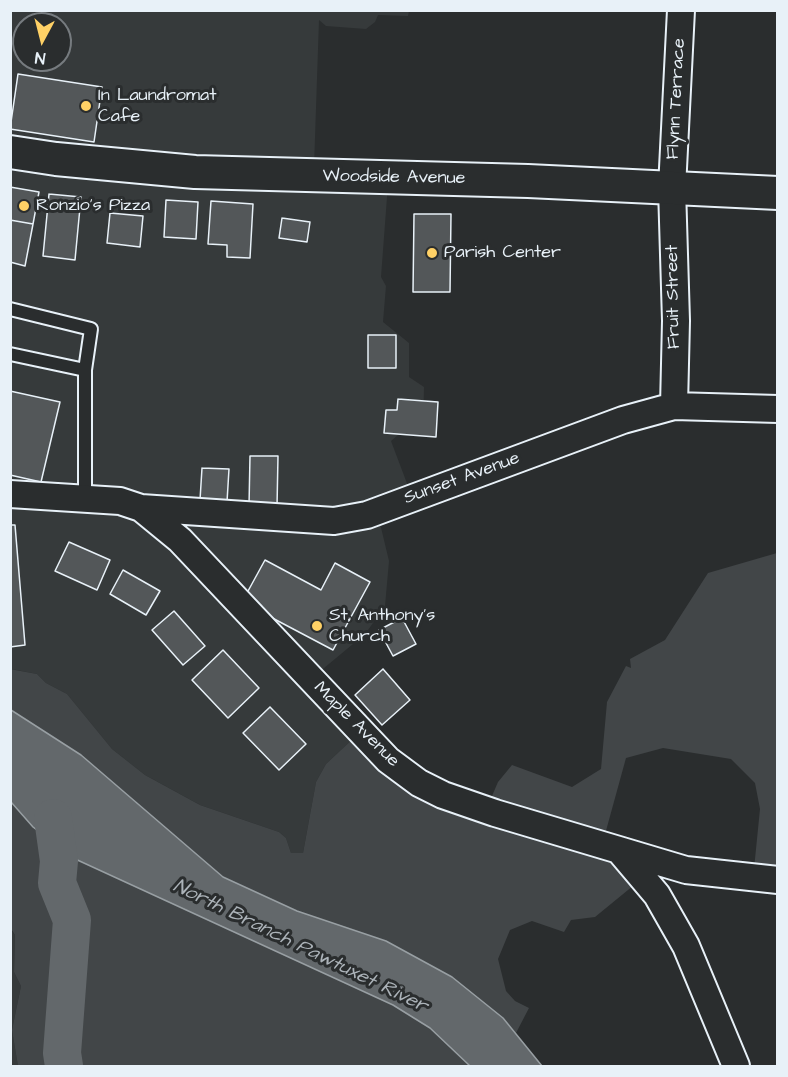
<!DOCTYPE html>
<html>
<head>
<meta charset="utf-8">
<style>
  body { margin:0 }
  #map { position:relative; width:788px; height:1077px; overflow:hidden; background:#2a2d2e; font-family:"Architects Daughter",sans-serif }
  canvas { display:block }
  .frame { position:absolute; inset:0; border:12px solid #e8f1f8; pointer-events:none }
  .north { position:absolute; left:12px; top:12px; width:60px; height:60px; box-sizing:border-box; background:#2a2d2e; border:2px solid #767b7f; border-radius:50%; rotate:187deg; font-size:16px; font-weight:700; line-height:24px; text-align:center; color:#e8f1f8 }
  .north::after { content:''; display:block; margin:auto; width:21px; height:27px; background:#ffd166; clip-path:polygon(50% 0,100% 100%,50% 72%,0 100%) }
</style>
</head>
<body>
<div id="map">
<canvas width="788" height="1077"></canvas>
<div class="frame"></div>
<div class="north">N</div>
</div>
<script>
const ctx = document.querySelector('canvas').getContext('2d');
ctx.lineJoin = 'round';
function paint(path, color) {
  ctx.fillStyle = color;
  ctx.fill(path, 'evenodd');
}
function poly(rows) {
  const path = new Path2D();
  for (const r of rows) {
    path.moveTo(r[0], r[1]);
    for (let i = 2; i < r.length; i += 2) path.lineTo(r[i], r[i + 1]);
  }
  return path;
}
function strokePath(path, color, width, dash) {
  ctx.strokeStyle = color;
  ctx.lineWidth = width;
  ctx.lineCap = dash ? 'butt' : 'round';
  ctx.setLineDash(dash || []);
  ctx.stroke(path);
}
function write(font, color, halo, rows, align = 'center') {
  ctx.font = font + ' "Architects Daughter",sans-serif';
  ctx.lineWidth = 6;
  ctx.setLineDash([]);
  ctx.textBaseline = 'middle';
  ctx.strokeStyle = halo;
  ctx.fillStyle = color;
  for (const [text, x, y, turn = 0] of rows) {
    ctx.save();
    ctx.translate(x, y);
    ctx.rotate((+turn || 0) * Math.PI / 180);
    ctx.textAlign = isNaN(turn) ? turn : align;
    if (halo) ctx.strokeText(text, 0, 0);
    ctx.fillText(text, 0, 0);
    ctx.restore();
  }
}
const built = poly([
  [10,11,409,11,408,16,378,15,375,22,366,29,326,26,319,20,314,167,388,184,381,277,386,286,383,322,409,343,409,377,424,387,423,432,398,435,391,441,411,494,378,515,389,561,385,606,368,630,357,634,353,644,312,678,357,735,326,764,316,782,303,853,291,853,286,838,279,832,200,805,145,775,112,749,67,694,46,683,37,674,11,669],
  [24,24,60,24,60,60,24,60],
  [10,929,15,935,14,972,21,986,12,1030,18,1066,11,1066]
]);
const green = poly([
  [777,553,777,881,753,879,760,809,755,783,731,759,663,748,626,758,604,838,639,881,595,917,571,920,564,932,532,921,510,930,498,959,506,991,515,1001,529,1008,516,1033,503,1018,297,911,223,877,81,755,11,710,10,669,37,674,46,683,67,694,112,749,145,775,200,805,279,832,286,838,291,853,303,853,316,782,326,764,357,735,486,810,498,782,512,765,572,787,601,769,607,702,626,666,631,668,630,659,665,640,708,573],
  [10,802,33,827,393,1005,430,1028,470,1066,18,1066,12,1030,21,986,14,972,15,935,11,929]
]);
const water = poly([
  [11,710,81,755,223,877,297,911,386,941,452,977,503,1018,542,1066,470,1066,430,1028,393,1005,73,858,33,827,11,802,11,710]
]);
const river = poly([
  [53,818,59,861,57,883,72,920,62,1053,64,1066]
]);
const building = poly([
  [18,74,102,87,94,142,10,129,18,74],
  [10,187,39,192,33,224,10,220,10,187],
  [49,194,81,197,75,260,43,256,49,194],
  [166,200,198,202,196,239,164,237,166,200],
  [211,201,253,204,250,258,227,257,227,245,208,244,211,201],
  [110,213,143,216,140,247,107,243,110,213],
  [414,214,451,214,450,292,413,292,414,214],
  [282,218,310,222,307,242,279,238,282,218],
  [10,220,33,224,25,266,10,262,10,220],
  [368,335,396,335,396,368,368,368,368,335],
  [10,391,60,402,41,482,10,475,10,391],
  [398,399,438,402,436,437,384,433,386,410,397,410,398,399],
  [250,456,278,456,277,507,249,506,250,456],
  [202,468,229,469,227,502,200,500,202,468],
  [10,525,15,525,25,645,10,647,10,525],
  [69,542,110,560,97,590,55,571,69,542],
  [265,560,321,590,335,563,370,582,333,650,242,602,265,560],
  [123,570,160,591,146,615,110,594,123,570],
  [174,611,205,646,183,665,152,630,174,611],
  [402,618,416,644,393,656,379,630,402,618],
  [223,650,259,688,228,718,192,680,223,650],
  [383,669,410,700,382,725,355,695,383,669],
  [270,707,306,744,279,770,243,733,270,707]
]);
const service = poly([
  [10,309,91,329,85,370,85,499],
  [10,354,85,370]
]);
const minor = poly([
  [674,406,676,321,672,188,681,10],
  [10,494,120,501,141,508,180,540,388,760,419,783,443,795,495,813,619,850,657,895,686,946,736,1066],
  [141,508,334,521,367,515,623,420,674,406,778,409],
  [619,850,686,870,778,880]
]);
const tertiary = poly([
  [10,152,56,159,195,172,528,181,778,193]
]);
const markers = [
  [86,106,6,"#ffd166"],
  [24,206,6,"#ffd166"],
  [432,253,6,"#ffd166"],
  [317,626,6,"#ffd166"]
];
const poiNames = [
  ["In Laundromat",98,96],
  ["Cafe",98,117],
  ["Ronzio's Pizza",36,206],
  ["Parish Center",444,253],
  ["St. Anthony's",329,616],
  ["Church",329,637]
];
const streetNames = [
  ["Flynn Terrace",677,99,-87],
  ["Woodside Avenue",394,178,1],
  ["Fruit Street",674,297,-91],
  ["Sunset Avenue",462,479,-20],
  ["Maple Avenue",356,725,45]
];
const waterNames = [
  ["North Branch Pawtuxet River",300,947,26]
];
paint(built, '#363a3b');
paint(green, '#424648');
paint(water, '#63686b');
strokePath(water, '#989fa3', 1.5);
strokePath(river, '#63686b', 38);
paint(building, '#535759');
strokePath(building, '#e8f1f8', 1.5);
strokePath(service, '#e8f1f8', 16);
strokePath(minor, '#e8f1f8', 30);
strokePath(tertiary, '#e8f1f8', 36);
strokePath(service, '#2a2d2e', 12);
strokePath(minor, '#2a2d2e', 26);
strokePath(tertiary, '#2a2d2e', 32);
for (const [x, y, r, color] of markers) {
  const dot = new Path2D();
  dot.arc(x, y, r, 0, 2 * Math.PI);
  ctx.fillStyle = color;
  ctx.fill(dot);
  strokePath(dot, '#2a2d2e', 2);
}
write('18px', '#e8f1f8', '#2a2d2e', poiNames, 'left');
write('18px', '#e8f1f8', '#2a2d2e', streetNames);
write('italic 20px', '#acb3b9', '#2a2d2e', waterNames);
</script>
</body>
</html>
